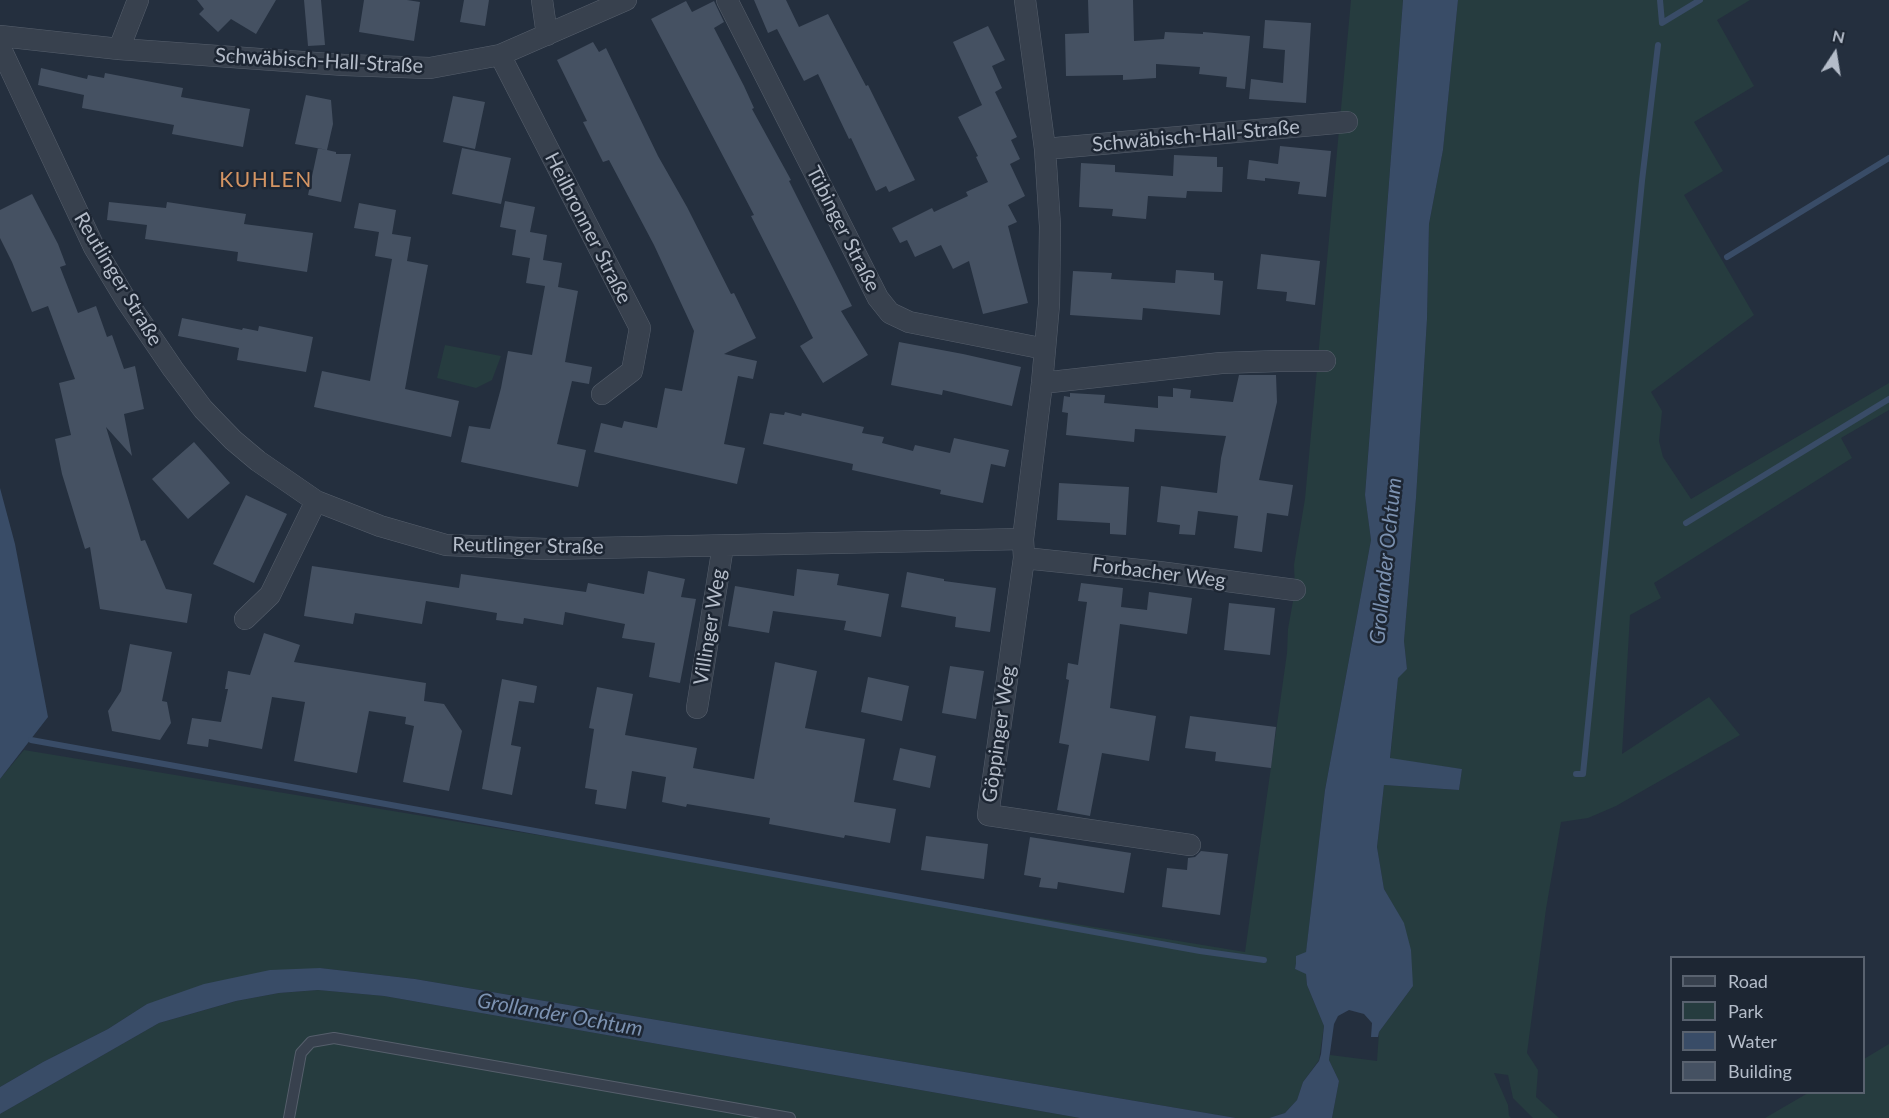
<!DOCTYPE html>
<html>
<head>
<meta charset="utf-8">
<style>
  body { margin:0 }
  #map { position:relative; width:1889px; height:1118px; overflow:hidden; background:#242f3e; font-family:Lato,sans-serif }
  canvas { display:block }
  .legend { position:absolute; left:1670px; top:956px; width:195px; height:138px; box-sizing:border-box; background:#1d2633; border:2px solid #59626f; margin:0; padding:8px 10px; list-style:none; font-size:18px; color:#b4bcc9 }
  .legend li { display:flex; align-items:center; gap:12px; height:30px }
  .legend b { width:30px; border:2px solid #59626f }
  .north { position:absolute; left:1805px; top:24px; width:60px; height:60px; -webkit-text-stroke:4px #1d2633; paint-order:stroke; rotate:12deg; font-size:16px; font-weight:700; line-height:24px; text-align:center; color:#b4bcc9 }
  .north::after { content:''; display:block; margin:auto; width:21px; height:27px; background:#b4bcc9; clip-path:polygon(50% 0,100% 100%,50% 72%,0 100%) }
</style>
</head>
<body>
<div id="map">
<canvas width="1889" height="1118"></canvas>
<ul class="legend">
<li><b style="height:8px;background:#38414e"></b>Road</li>
<li><b style="height:16px;background:#263c3f"></b>Park</li>
<li><b style="height:16px;background:#394c67"></b>Water</li>
<li><b style="height:16px;background:#455162"></b>Building</li>
</ul>
<div class="north">N</div>
</div>
<script>
const ctx = document.querySelector('canvas').getContext('2d');
ctx.lineJoin = 'round';
function paint(path, color) {
  ctx.fillStyle = color;
  ctx.fill(path, 'evenodd');
}
function poly(rows) {
  const path = new Path2D();
  for (const r of rows) {
    path.moveTo(r[0], r[1]);
    for (let i = 2; i < r.length; i += 2) path.lineTo(r[i], r[i + 1]);
  }
  return path;
}
function strokePath(path, color, width, dash) {
  ctx.strokeStyle = color;
  ctx.lineWidth = width;
  ctx.lineCap = dash ? 'butt' : 'round';
  ctx.setLineDash(dash || []);
  ctx.stroke(path);
}
function write(font, color, halo, rows, align = 'center') {
  ctx.font = font + ' Lato,sans-serif';
  ctx.lineWidth = 5;
  ctx.setLineDash([]);
  ctx.textBaseline = 'middle';
  ctx.strokeStyle = halo;
  ctx.fillStyle = color;
  for (const [text, x, y, turn = 0] of rows) {
    ctx.save();
    ctx.translate(x, y);
    ctx.rotate((+turn || 0) * Math.PI / 180);
    ctx.textAlign = isNaN(turn) ? turn : align;
    if (halo) ctx.strokeText(text, 0, 0);
    ctx.fillText(text, 0, 0);
    ctx.restore();
  }
}
const green = poly([
  [1351,0,1403,0,1365,494,1371,540,1325,790,1306,953,1297,956,1296,963,1295,969,1306,973,1307,985,1324,1026,1319,1060,1303,1082,1297,1100,1285,1113,1269,1118,1236,1118,415,979,320,968,147,1004,108,1029,43,1062,0,1087,0,779,24,750,1245,952,1287,653,1288,629,1295,590,1294,565,1305,499],
  [1458,0,1750,0,1717,20,1754,86,1694,122,1723,171,1684,195,1754,315,1651,392,1662,411,1659,441,1663,457,1691,499,1889,383,1889,410,1841,438,1852,458,1654,583,1661,598,1630,615,1622,754,1709,697,1740,735,1616,806,1588,818,1561,822,1546,909,1527,1053,1538,1070,1536,1097,1559,1118,1533,1118,1513,1098,1508,1075,1494,1073,1508,1105,1509,1116,1511,1118,1332,1118,1339,1081,1329,1060,1330,1055,1377,1061,1379,1032,1413,986,1404,924,1384,889,1377,847,1384,785,1459,790,1462,769,1390,759,1398,677,1407,669,1404,641,1416,498,1427,319,1429,224,1443,150],
  [445,345,501,356,492,380,476,388,437,378],
  [318,990,384,996,1080,1118,0,1118,0,1114,159,1023,236,1001,279,993],
  [1889,1044,1889,1118,1765,1118,1808,1093,1864,1092,1864,1059]
]);
const water = poly([
  [1403,0,1458,0,1443,150,1429,224,1427,319,1416,498,1404,641,1407,669,1398,678,1390,758,1462,769,1459,790,1384,785,1377,847,1384,889,1404,923,1411,950,1413,986,1379,1032,1378,1037,1371,1037,1372,1023,1364,1014,1349,1010,1338,1016,1334,1024,1329,1060,1339,1081,1332,1118,1269,1118,1285,1113,1297,1100,1303,1082,1319,1061,1321,1054,1324,1026,1307,985,1306,974,1295,969,1296,963,1296,956,1306,952,1325,790,1371,540,1365,495],
  [0,488,15,544,48,717,0,779],
  [320,968,415,979,1236,1118,1080,1118,384,996,318,990,279,993,236,1001,159,1023,0,1114,0,1087,43,1062,108,1029,147,1004,204,984,270,970]
]);
const stream = poly([
  [1660,0,1662,23,1700,0],
  [1727,257,1889,158],
  [1686,523,1889,399],
  [31,740,1200,951,1264,960],
  [1576,774,1583,774,1642,181,1658,45]
]);
const building = poly([
  [197,0,276,0,256,34,231,19,218,32,199,14,204,9],
  [304,0,321,0,325,45,308,46],
  [364,0,407,0,420,2,414,41,359,32],
  [464,0,489,0,485,26,460,22],
  [754,0,786,0,799,27,828,14,866,86,868,85,915,180,889,192,886,186,876,191,851,138,849,139,818,74,804,81,777,29,768,33],
  [1088,0,1133,0,1134,41,1164,39,1165,32,1203,34,1203,32,1250,36,1245,89,1226,87,1227,77,1199,74,1200,67,1156,64,1156,78,1123,80,1123,75,1066,76,1065,34,1089,33],
  [686,1,692,12,714,1,724,22,714,28,744,86,754,108,752,109,791,180,789,181,852,306,841,311,868,355,823,383,800,346,813,338,751,216,754,215,651,19],
  [1265,20,1311,23,1306,103,1249,99,1251,79,1283,83,1285,50,1263,48],
  [988,26,1005,60,992,66,1002,88,995,92,1017,137,1011,140,1020,159,1010,164,1025,196,1008,205,1017,222,1008,226,1028,303,983,314,969,261,953,269,941,245,915,257,907,240,900,243,892,228,932,208,934,212,968,196,966,192,988,182,976,157,978,156,958,117,982,105,953,42],
  [593,42,599,52,606,48,658,156,687,207,731,294,734,293,756,338,724,354,757,361,753,379,738,376,724,444,745,448,737,484,594,452,601,423,622,428,624,421,657,428,665,388,682,391,694,331,654,245,609,160,603,162,583,122,587,121,557,60],
  [41,68,87,79,88,75,104,78,105,73,183,88,181,97,250,109,243,147,172,134,174,125,82,108,84,95,38,85],
  [306,95,331,100,333,124,327,150,295,144],
  [453,96,485,102,475,149,443,142],
  [1280,146,1331,151,1326,197,1298,194,1300,182,1265,178,1265,181,1247,179,1249,160,1278,164],
  [318,148,336,152,336,154,351,154,341,202,308,195],
  [462,148,511,158,501,204,452,194],
  [1174,155,1217,157,1217,167,1223,167,1222,192,1187,191,1186,198,1148,196,1146,219,1112,216,1113,209,1079,207,1081,163,1115,165,1115,172,1173,176],
  [32,194,58,244,66,265,60,267,78,313,96,306,107,337,112,335,124,369,135,366,144,409,124,414,132,456,106,427,141,541,145,540,166,589,192,594,187,623,100,609,90,547,85,549,62,474,55,439,71,435,59,383,75,379,48,306,32,312,12,262,0,238,0,210],
  [505,201,535,207,530,232,547,235,543,260,562,263,558,287,578,291,565,362,592,367,589,384,572,381,557,444,586,450,578,487,461,462,469,426,490,429,501,388,508,351,532,355,545,286,526,283,530,258,512,255,516,230,500,227],
  [109,202,166,208,167,202,246,214,244,224,313,233,307,272,237,261,238,252,145,239,147,225,107,220],
  [359,203,396,210,392,234,411,237,407,261,428,265,405,389,459,401,451,437,314,407,322,371,370,381,392,259,375,256,379,232,354,228],
  [1261,254,1320,261,1315,305,1286,301,1287,292,1257,289],
  [1176,270,1214,273,1214,280,1223,281,1220,315,1143,308,1142,320,1070,315,1073,271,1112,273,1111,279,1175,283],
  [182,318,242,330,243,328,258,331,259,326,313,337,306,372,237,360,239,348,178,336],
  [899,342,963,354,1021,367,1012,406,943,390,942,395,891,385],
  [1239,375,1276,375,1277,402,1259,480,1293,485,1288,516,1267,513,1262,552,1234,548,1238,516,1198,511,1195,535,1179,534,1180,525,1157,522,1161,486,1217,493,1221,458,1226,436,1135,429,1134,442,1066,435,1068,413,1062,412,1064,396,1070,397,1070,393,1105,395,1104,403,1158,408,1158,396,1173,397,1173,388,1191,390,1190,398,1233,402],
  [785,412,801,416,802,413,864,427,862,433,884,437,882,443,913,451,915,445,950,453,954,438,1009,450,1005,467,991,464,983,503,940,494,941,490,852,470,853,464,763,444,770,413,784,415],
  [194,442,230,483,188,519,152,479],
  [1059,483,1129,487,1126,535,1110,534,1110,523,1057,520],
  [246,495,287,514,254,583,213,564],
  [312,566,459,588,461,574,586,592,588,583,644,594,648,571,685,579,681,597,696,599,680,683,649,677,655,643,622,638,625,624,565,612,563,625,524,618,523,624,496,620,497,613,426,601,422,624,355,613,353,624,304,616],
  [797,569,839,574,837,585,889,594,881,637,844,630,846,621,773,611,769,633,728,626,735,586,794,596],
  [907,572,944,579,944,581,996,588,990,632,955,627,956,617,901,607],
  [1081,583,1123,588,1121,607,1147,610,1149,592,1192,598,1187,634,1120,624,1110,708,1156,716,1149,761,1102,753,1090,816,1057,810,1069,745,1059,743,1069,680,1066,679,1068,663,1078,665,1087,602,1078,601],
  [1229,603,1275,608,1270,655,1224,650],
  [264,633,300,645,294,662,426,683,424,701,444,704,462,731,449,791,403,782,414,726,405,724,406,717,369,711,357,773,294,761,305,702,272,697,262,749,209,739,208,747,187,744,192,718,221,722,228,689,225,689,228,671,250,675],
  [130,644,172,652,162,701,167,702,171,723,160,740,112,731,108,711,121,691],
  [775,662,817,671,805,728,865,739,854,802,896,809,890,843,845,835,844,838,769,824,770,818,687,804,686,807,662,802,666,777,632,771,626,809,595,804,597,790,585,788,594,729,589,728,597,687,633,694,625,735,697,748,693,768,754,779],
  [950,666,984,671,976,719,942,713],
  [868,677,909,686,902,721,861,712],
  [502,679,537,686,534,703,519,701,511,745,521,747,512,795,482,789],
  [1190,716,1276,727,1271,768,1215,761,1216,752,1185,748],
  [900,748,936,756,930,788,893,780],
  [926,836,988,844,984,879,921,870],
  [1030,837,1131,853,1124,893,1058,882,1057,889,1039,887,1041,878,1024,875],
  [1201,851,1228,854,1220,915,1162,907,1167,868,1187,870,1188,858,1195,857]
]);
const lane = poly([
  [289,1118,301,1053,311,1042,334,1038,790,1118]
]);
const street = poly([
  [542,0,547,35],
  [727,0,878,298,890,313,909,322,1045,349],
  [1025,0,1045,149,1050,226,1049,304,1042,383,1023,539,1024,558,988,815,1190,845],
  [0,36,119,49,344,65,430,68,500,55,626,0],
  [0,47,94,247,126,300,173,369,203,409,233,440,258,461,316,501,380,526,446,545,546,549,1023,539],
  [119,49,138,0],
  [500,55,640,328,632,371,602,394],
  [1045,149,1347,122],
  [1042,383,1221,363,1279,361,1325,361],
  [1024,558,1159,572,1295,590],
  [245,619,270,595,316,501],
  [697,708,723,546]
]);
const streetNames = [
  ["Schwäbisch-Hall-Straße",319,61,3],
  ["Schwäbisch-Hall-Straße",1196,136,-5],
  ["Heilbronner Straße",588,228,63],
  ["Tübinger Straße",843,229,63],
  ["Reutlinger Straße",118,279,59],
  ["Reutlinger Straße",528,546,1],
  ["Forbacher Weg",1159,573,7],
  ["Villinger Weg",710,627,-81],
  ["Göppinger Weg",999,734,-82]
];
const neighbourhoodNames = [
  ["KUHLEN",266,180]
];
const waterNames = [
  ["Grollander Ochtum",1386,561,-84],
  ["Grollander Ochtum",560,1015,10]
];
paint(green, '#263c3f');
paint(water, '#394c67');
strokePath(stream, '#394c67', 6);
paint(building, '#455162');
strokePath(lane, '#565f6c', 12);
strokePath(street, '#565f6c', 22);
strokePath(lane, '#38414e', 10);
strokePath(street, '#38414e', 21);
write('20px', '#b4bcc9', '#1d2633', streetNames);
ctx.letterSpacing = '1.5px';
write('21px', '#d59563', '#1d2633', neighbourhoodNames);
ctx.letterSpacing = '0px';
write('italic 21px', '#7c92b1', '#1d2633', waterNames);
</script>
</body>
</html>
